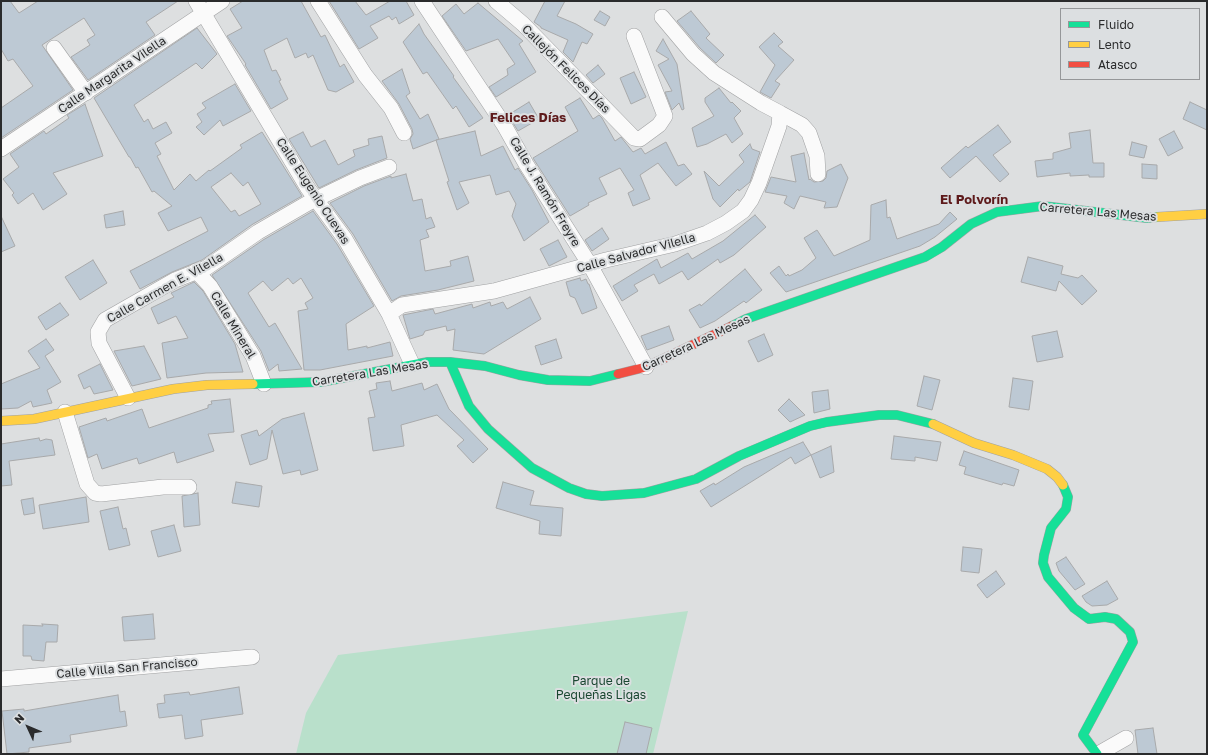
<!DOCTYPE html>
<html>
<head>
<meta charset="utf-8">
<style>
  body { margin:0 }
  #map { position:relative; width:1208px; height:755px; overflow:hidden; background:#dddfe0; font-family:"Golos Text",sans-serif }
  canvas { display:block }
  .frame { position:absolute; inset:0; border:2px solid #2a2b2c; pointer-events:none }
  .legend { position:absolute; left:1060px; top:8px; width:140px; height:72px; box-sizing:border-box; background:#dcdfe1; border:1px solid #959799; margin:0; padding:5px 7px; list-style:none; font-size:12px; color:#2a2b2c }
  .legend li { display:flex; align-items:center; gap:8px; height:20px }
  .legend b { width:20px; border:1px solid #959799 }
  .north { position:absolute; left:8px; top:707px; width:40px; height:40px; -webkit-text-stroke:3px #dcdfe1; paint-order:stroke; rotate:314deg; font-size:11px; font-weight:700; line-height:16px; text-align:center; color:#2a2b2c }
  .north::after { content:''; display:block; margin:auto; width:14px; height:18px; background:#2a2b2c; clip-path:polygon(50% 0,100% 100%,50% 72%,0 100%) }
</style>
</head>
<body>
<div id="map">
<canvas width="1208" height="755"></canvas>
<div class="frame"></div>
<ul class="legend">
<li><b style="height:5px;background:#16e098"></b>Fluido</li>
<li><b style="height:5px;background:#ffcf43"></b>Lento</li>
<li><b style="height:5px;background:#f24e42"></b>Atasco</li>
</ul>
<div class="north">N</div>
</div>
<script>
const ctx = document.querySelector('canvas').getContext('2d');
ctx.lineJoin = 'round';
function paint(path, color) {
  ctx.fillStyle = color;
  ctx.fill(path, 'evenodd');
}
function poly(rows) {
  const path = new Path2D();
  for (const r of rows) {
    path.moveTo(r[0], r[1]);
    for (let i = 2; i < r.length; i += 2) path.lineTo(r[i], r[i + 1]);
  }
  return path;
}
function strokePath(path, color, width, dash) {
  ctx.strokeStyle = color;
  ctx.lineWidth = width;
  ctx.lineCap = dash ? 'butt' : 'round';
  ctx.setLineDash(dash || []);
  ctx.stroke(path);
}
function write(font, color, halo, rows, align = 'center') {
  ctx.font = font + ' "Golos Text",sans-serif';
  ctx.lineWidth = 4;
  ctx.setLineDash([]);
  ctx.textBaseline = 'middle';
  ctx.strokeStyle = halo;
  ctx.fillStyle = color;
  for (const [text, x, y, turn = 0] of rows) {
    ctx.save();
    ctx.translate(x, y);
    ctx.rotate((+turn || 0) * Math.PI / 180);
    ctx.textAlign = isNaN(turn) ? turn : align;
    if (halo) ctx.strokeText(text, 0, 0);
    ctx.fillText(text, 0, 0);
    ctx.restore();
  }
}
const green = poly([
  [688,611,653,754,296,754,306,713,338,655]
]);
const building = poly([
  [1,1,10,1,19,13,38,1,178,1,146,22,155,35,88,80,71,57,90,45,87,40,95,35,84,18,42,45,73,90,1,138,1,108,33,86,13,59,8,61,1,49,1,1],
  [243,1,301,1,321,37,325,35,340,67,344,64,354,82,336,92,328,90,313,55,308,58,306,53,295,58,287,38,264,50,272,71,276,70,281,80,279,81,288,99,271,109,245,65,246,64,227,36,242,28,230,9,243,1],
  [329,1,355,1,366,15,390,1,406,1,414,15,399,24,396,17,392,20,389,16,370,26,378,38,359,49,329,1],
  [545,1,565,1,557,16,576,24,593,34,587,44,582,42,573,62,563,52,568,40,541,28,541,27,534,22,545,1],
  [478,3,523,41,519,44,536,72,496,97,489,87,508,75,507,69,515,64,498,39,466,51,442,16,456,4,464,14,478,3],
  [600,11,610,17,605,26,594,20,600,11],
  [691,11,710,34,706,38,724,55,716,63,700,48,677,21,691,11],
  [419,24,424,34,454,76,453,77,483,118,469,127,456,106,453,109,427,72,423,74,403,42,419,24],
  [197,28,217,54,202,69,196,63,134,105,144,122,148,119,153,129,166,122,172,133,155,143,161,154,157,156,174,190,190,174,196,181,209,170,210,171,242,148,240,145,262,132,302,196,253,224,202,260,172,272,140,289,130,271,208,231,201,217,168,231,158,213,172,206,154,191,152,192,138,167,136,168,130,157,129,157,94,98,197,28],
  [231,173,243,186,248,182,261,204,239,216,235,210,231,212,211,187,231,173],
  [774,33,783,42,778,46,794,60,775,81,780,84,771,98,760,92,775,65,759,47,774,33],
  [663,39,677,64,684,109,682,110,679,103,672,110,665,92,672,91,658,65,669,59,656,51,663,39],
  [598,65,605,74,593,83,586,75,598,65],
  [402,69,410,93,406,96,420,119,428,114,439,139,413,149,410,139,413,134,412,129,399,104,382,81,402,69],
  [634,72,646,97,631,104,620,78,634,72],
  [235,84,251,111,223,126,220,120,204,135,196,127,202,122,197,114,206,108,202,103,235,84],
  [719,88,731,103,732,102,741,111,734,118,743,134,732,143,726,134,707,144,697,147,692,128,714,116,705,102,705,98,719,88],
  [580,98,593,119,599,115,602,118,615,141,621,137,633,152,641,148,645,154,666,142,678,166,684,164,692,174,676,186,658,163,640,175,650,199,633,206,628,193,634,190,620,168,599,178,607,194,588,203,589,205,570,216,533,158,578,131,565,107,580,98],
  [529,102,539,119,518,131,508,115,529,102],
  [1190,102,1207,110,1207,130,1183,119,1190,102],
  [85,104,103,156,53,173,67,194,43,210,33,193,18,204,12,195,14,193,3,179,19,167,10,154,44,131,46,134,69,118,67,115,85,104],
  [998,125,1011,142,993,155,1009,174,1000,182,976,156,950,178,941,168,966,146,968,148,998,125],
  [1090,130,1093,163,1104,163,1104,177,1089,177,1089,175,1070,176,1070,173,1037,177,1035,161,1053,159,1053,153,1071,148,1069,133,1090,130],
  [475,131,481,156,503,146,515,170,518,168,532,190,549,222,524,241,512,216,516,204,509,191,496,195,490,175,459,182,469,203,457,210,447,182,449,181,436,140,475,131],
  [1174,131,1183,148,1168,156,1159,139,1174,131],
  [303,132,311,147,325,140,338,165,355,156,353,150,369,145,368,139,382,136,387,158,356,170,319,188,289,139,303,132],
  [1132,142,1147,146,1144,158,1129,155,1132,142],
  [750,144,752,149,760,152,750,182,739,191,738,189,720,207,713,199,704,171,719,186,744,162,739,155,750,144],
  [804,153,809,180,810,179,814,182,823,181,826,178,827,171,841,164,848,178,837,207,824,208,826,202,800,196,794,209,784,203,787,196,765,192,771,177,796,182,791,156,804,153],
  [1142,164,1157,165,1157,179,1142,178,1142,164],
  [406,174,413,201,422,199,426,219,431,217,435,227,426,230,429,237,420,240,425,271,451,266,450,261,468,256,474,281,438,290,401,296,392,301,353,234,330,203,364,186,391,176,391,178,406,174],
  [886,200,887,218,890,217,897,239,939,224,950,212,957,219,935,237,920,246,786,292,770,273,779,266,786,276,788,274,789,276,802,270,816,258,804,238,817,230,834,256,870,240,871,205,886,200],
  [123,211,125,225,106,228,104,215,123,211],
  [313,211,337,244,374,306,346,324,348,350,367,346,367,348,390,342,393,356,320,370,304,370,298,311,308,309,305,303,313,298,301,278,293,284,288,278,272,291,263,281,248,293,269,327,275,323,302,369,279,371,278,364,269,371,261,351,212,275,263,240,313,211],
  [755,215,766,227,734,255,720,263,718,259,688,280,682,271,659,284,654,274,634,285,638,291,622,301,613,286,657,259,661,268,688,253,692,259,723,241,755,215],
  [1,216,15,246,1,252,1,216],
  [602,228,609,239,592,251,585,240,602,228],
  [558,240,567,257,549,266,540,249,558,240],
  [1028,257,1063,266,1061,274,1078,278,1082,275,1097,291,1082,305,1059,281,1056,291,1021,282,1028,257],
  [93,260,107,283,80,300,65,277,93,260],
  [745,269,762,290,746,303,744,301,715,321,700,328,689,310,700,304,701,306,745,269],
  [580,278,581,281,586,279,588,284,589,284,597,308,582,314,575,298,570,296,566,282,580,278],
  [194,282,203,291,235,344,243,372,206,373,167,378,162,343,188,338,176,316,158,324,151,308,174,297,171,293,194,282],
  [530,297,541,319,484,354,453,350,455,329,447,331,446,326,425,331,423,335,410,339,403,315,433,309,435,314,472,304,473,308,490,302,491,306,503,302,507,309,530,297],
  [60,303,69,315,46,330,38,317,60,303],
  [669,326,674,340,647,350,641,336,669,326],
  [1057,331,1063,357,1037,362,1032,336,1057,331],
  [764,334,773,355,758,362,748,341,764,334],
  [46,339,54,350,45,356,61,382,47,390,52,403,33,407,31,401,18,408,1,409,1,384,40,368,28,351,46,339],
  [556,339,562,358,541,365,535,346,556,339],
  [144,346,161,379,132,386,114,351,144,346],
  [100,364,113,390,94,394,90,386,84,389,78,375,100,364],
  [924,376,940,380,932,410,917,406,924,376],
  [1013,378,1033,381,1029,410,1009,407,1013,378],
  [390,381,392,391,422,383,424,390,437,384,449,409,488,449,473,463,457,446,464,440,437,415,401,425,404,446,373,451,368,418,375,417,369,391,377,389,376,383,390,381],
  [828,390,830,409,814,413,812,392,828,390],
  [230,399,234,432,208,434,214,451,177,463,174,452,139,464,137,458,102,469,97,454,88,458,79,427,106,418,107,421,142,409,149,428,208,408,208,405,212,404,211,401,230,399],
  [789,399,805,415,790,422,778,410,789,399],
  [304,413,318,470,301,475,300,470,283,474,272,430,267,459,250,465,241,435,257,430,259,436,282,419,304,413],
  [894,436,941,442,937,461,915,457,915,461,891,459,894,436],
  [39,438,40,441,46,439,52,440,55,455,9,461,12,485,1,486,1,444,39,438],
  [803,442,811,455,795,464,791,457,711,507,700,491,714,483,715,485,744,467,803,442],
  [831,446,834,472,820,478,811,455,831,446],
  [964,451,1019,470,1014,486,1003,483,1002,485,964,474,966,467,959,465,964,451],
  [236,482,262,486,259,507,232,503,236,482],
  [503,482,534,491,530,505,563,508,561,536,539,534,540,521,496,508,503,482],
  [198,493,200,525,184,527,182,496,198,493],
  [86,497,89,522,43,529,39,505,86,497],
  [33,498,35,513,24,515,21,500,33,498],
  [118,507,123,529,126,528,130,545,109,550,100,511,118,507],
  [174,525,181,551,158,557,151,531,174,525],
  [963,547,982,549,979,573,961,571,963,547],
  [1066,557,1085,584,1075,590,1059,571,1056,563,1066,557],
  [996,571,1005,584,987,598,977,585,996,571],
  [1107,581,1118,599,1107,605,1092,606,1086,602,1082,596,1107,581],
  [153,614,155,639,124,641,122,617,153,614],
  [42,624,58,625,57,642,46,642,44,661,32,660,31,656,23,656,23,625,43,626,42,624],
  [239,687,243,714,201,720,203,736,185,739,182,715,159,718,157,704,165,703,164,695,189,692,190,695,239,687],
  [118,695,120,712,125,711,127,726,70,735,71,742,29,748,29,752,7,754,2,711,24,709,24,711,118,695],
  [625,722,652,728,646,754,617,754,625,722],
  [1153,728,1157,754,1138,754,1135,730,1153,728]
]);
const street = poly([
  [196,1,307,187,345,239,389,314,412,364],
  [318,1,365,75,391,108,404,133],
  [422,1,504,125,526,164,590,265,646,367],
  [496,1,523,24,634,138,640,139,659,125,665,116,634,36],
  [54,48,86,93],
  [780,113,802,125,809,133,817,156,818,174],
  [1,149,222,1],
  [196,271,210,286,253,356,264,384],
  [389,314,402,305,494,291,606,260,675,244,707,233,726,223,743,211,751,200,759,183,779,126,780,113,761,103,714,73,693,54,662,17],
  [128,398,99,343,98,332,105,320,175,280,206,268,258,232,308,203,360,178,389,167],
  [65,412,87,484,95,493,101,494,163,487,189,487],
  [1,679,252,657],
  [1098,754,1126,738]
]);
const fast = poly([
  [732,326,746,319,925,257,942,247,971,224,997,212,1043,206,1147,218,1157,217],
  [450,362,469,406,488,429,532,468,569,488,586,494,602,496,644,493,696,479,739,456,810,426,827,422,879,415,897,415,933,424],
  [253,384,321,382,428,362,450,362,485,366,519,375,548,380,590,381,618,374],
  [1063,485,1068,497,1066,509,1051,528,1044,555,1043,563,1048,577,1074,608,1089,619,1105,617,1116,619,1130,632,1133,642,1083,735,1097,754]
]);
const slow = poly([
  [1157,217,1207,214],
  [1,421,34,419,173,389,207,385,253,384],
  [933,424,974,443,1013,455,1047,469,1057,477,1063,485]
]);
const jam = poly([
  [618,374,646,367,732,326]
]);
const streetNames = [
  ["Callejón Felices Días",566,69,45],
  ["Calle Margarita Vilella",112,75,-34],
  ["Calle Eugenio Cuevas",313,191,57],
  ["Calle J. Ramón Freyre",545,192,59],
  ["Carretera Las Mesas",1098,212,5],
  ["Calle Salvador Vilella",636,253,-15],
  ["Calle Carmen E. Vilella",165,288,-29],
  ["Calle Mineral",233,325,59],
  ["Carretera Las Mesas",696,343,-25],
  ["Carretera Las Mesas",370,373,-9],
  ["Calle Villa San Francisco",127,668,-5]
];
const parkNames = [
  ["Parque de",601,681],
  ["Pequeñas Ligas",601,695]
];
const neighbourhoodNames = [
  ["Felices Días",528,118],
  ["El Polvorín",974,200]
];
paint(green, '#b9e0cb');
paint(building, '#bdc9d4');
strokePath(building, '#a8a9aa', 1);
strokePath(street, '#a0a1a2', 16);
strokePath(fast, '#a0a1a2', 10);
strokePath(slow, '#a0a1a2', 10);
strokePath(jam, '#a0a1a2', 10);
strokePath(street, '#fafafa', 15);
strokePath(fast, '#16e098', 9);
strokePath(slow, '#ffcf43', 9);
strokePath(jam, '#f24e42', 9);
write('12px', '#2a2b2c', '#dcdfe1', streetNames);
write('12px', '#1a4731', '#dcdfe1', parkNames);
write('bold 13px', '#5e1a1b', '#dcdfe1', neighbourhoodNames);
</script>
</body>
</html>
